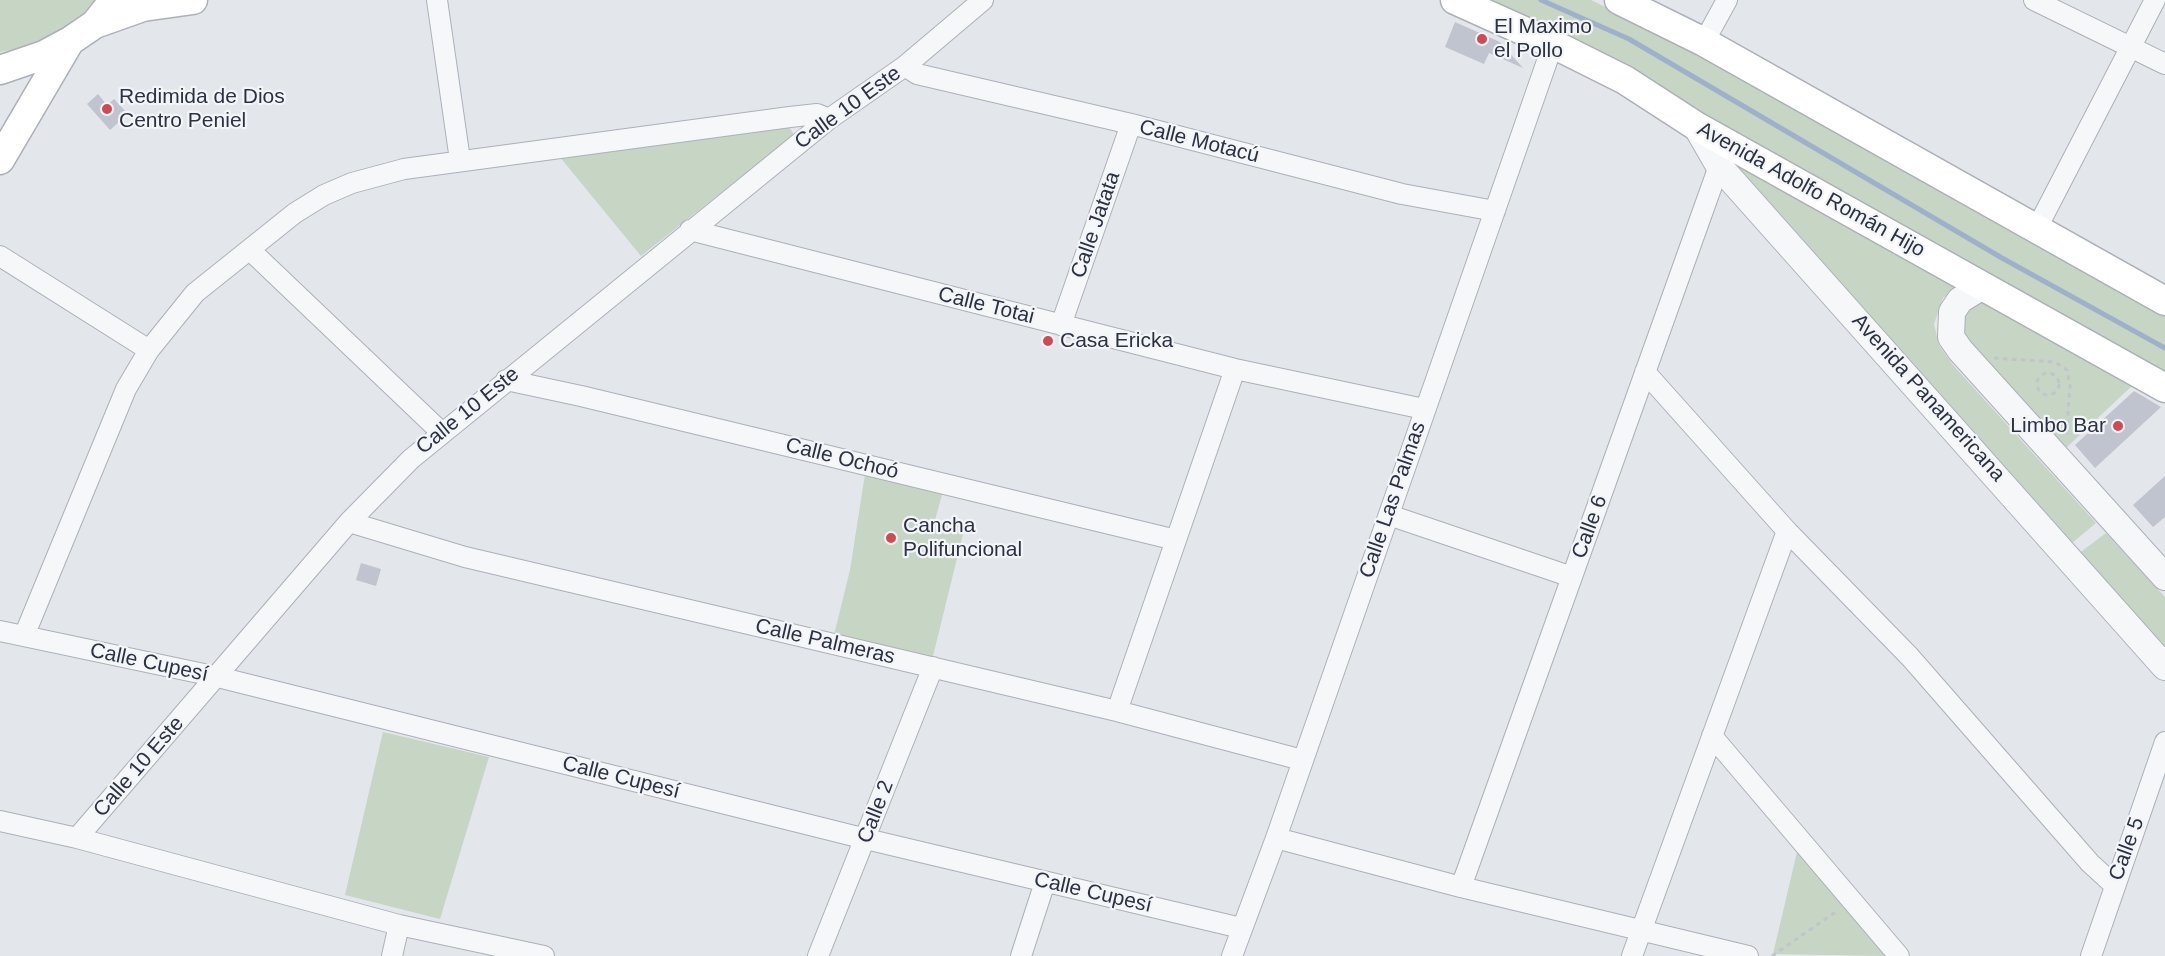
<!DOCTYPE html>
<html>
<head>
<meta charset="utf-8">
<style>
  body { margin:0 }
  canvas { display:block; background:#e3e6eb }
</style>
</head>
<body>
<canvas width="2165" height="956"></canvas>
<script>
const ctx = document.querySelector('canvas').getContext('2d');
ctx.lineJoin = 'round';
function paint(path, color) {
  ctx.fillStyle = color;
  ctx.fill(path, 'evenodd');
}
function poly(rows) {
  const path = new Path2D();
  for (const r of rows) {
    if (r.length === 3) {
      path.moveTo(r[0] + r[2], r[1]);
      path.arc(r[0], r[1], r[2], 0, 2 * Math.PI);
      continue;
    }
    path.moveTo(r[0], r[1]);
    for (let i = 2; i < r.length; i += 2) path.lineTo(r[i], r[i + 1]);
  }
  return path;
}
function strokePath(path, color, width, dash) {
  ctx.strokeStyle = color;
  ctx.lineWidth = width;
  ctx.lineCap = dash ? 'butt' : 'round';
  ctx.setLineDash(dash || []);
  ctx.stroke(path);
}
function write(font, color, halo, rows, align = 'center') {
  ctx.font = font + ' Helvetica,sans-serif';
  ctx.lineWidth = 4.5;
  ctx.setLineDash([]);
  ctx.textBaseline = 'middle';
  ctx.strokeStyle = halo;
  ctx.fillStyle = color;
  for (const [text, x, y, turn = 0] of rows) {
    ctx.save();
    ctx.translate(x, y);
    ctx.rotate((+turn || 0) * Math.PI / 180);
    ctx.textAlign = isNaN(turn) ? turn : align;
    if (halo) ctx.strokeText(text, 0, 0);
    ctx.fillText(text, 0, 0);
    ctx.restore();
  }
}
const green = poly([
  [0,0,96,0,77,20,56,34,21,48,0,52],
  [1455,0,1591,0,1649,28,2165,314,2165,381],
  [789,127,794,135,641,256,559,156],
  [1735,160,1959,285,1943,298,1934,324,1939,345,1953,365,2096,523,2072,543,1727,164],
  [1984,298,2135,383,2066,448,1967,339,1963,333,1964,314],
  [865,474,943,491,935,520,965,526,932,660,834,635,850,570],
  [2106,533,2165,597,2165,650,2078,554],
  [383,732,489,757,440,919,345,895],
  [1797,852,1885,956,1773,954]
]);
const stream = poly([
  [1541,0,1629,39,2002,258,2165,348]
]);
const building = poly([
  [1455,22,1500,42,1523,68,1489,53,1484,64,1445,47],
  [98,94,107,105,114,99,128,114,110,130,87,104],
  [2134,391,2161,407,2095,468,2075,445],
  [2165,476,2165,517,2153,527,2133,505],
  [361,563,381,569,376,586,356,580]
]);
const path = poly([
  [1994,358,2055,362,2067,370,2070,386,2066,438],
  [2048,384,11],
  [1772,956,1837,911]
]);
const minor = poly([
  [437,0,460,160],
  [2034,0,2165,64],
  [1704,42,1727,0],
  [905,66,917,74,1131,124,1402,194,1495,211],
  [690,230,1235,369,1424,409],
  [2036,230,2155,0],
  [250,250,441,432],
  [0,256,149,350],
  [1061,325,1131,124],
  [1645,372,1787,531,1910,657,2090,863,2114,885],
  [506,380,581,396,1176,540],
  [1389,515,1572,577],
  [349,522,465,557,1117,711,1302,760],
  [0,631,218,677,866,839,1241,928],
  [24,636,126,389,149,350,195,293,295,213,324,195,352,183,404,169,790,117,817,114,829,119],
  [1117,711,1235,369],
  [1712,736,1899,956],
  [0,821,77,838,399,925,544,956],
  [77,838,349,522,411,459,829,119,905,66,983,0],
  [1276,838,1461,887,1748,956],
  [1461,887,1719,166],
  [392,956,399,925],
  [818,956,933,667],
  [1021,956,1045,882],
  [1232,956,1276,838,1553,44],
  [1632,956,1787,531],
  [2091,956,2165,742]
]);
const tertiary = poly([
  [1696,126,1719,166,2165,667],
  [1983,286,1960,300,1952,312,1951,337,1960,350,2165,577]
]);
const secondary = poly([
  [1455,0,1553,44,1625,80,1696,126,2165,388],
  [1619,0,1704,42,2165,301],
  [95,24,143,7,193,0],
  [0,70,44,55,70,41,95,24,114,0],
  [0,160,70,41]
]);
const markers = [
  [1482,39,6,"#cf4a51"],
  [107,109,6,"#cf4a51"],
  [1048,341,6,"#cf4a51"],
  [2118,426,6,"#cf4a51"],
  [891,538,6,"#cf4a51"]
];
const poiNames = [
  ["El Maximo",1494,27],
  ["el Pollo",1494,51],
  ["Redimida de Dios",119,97],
  ["Centro Peniel",119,121],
  ["Casa Ericka",1060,341],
  ["Limbo Bar",2106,426,"right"],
  ["Cancha",903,526],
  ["Polifuncional",903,550]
];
const streetNames = [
  ["Calle 10 Este",848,108,-36],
  ["Calle Motacú",1199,142,14],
  ["Avenida Adolfo Román Hijo",1811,190,29],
  ["Calle Jatata",1096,225,-71],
  ["Calle Totai",986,306,14],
  ["Avenida Panamericana",1928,398,48],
  ["Calle 10 Este",468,411,-39],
  ["Calle Ochoó",842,459,14],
  ["Calle Las Palmas",1393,500,-71],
  ["Calle 6",1590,527,-70],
  ["Calle Palmeras",825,642,13],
  ["Calle Cupesí",149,663,12],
  ["Calle 10 Este",139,767,-49],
  ["Calle Cupesí",621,778,14],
  ["Calle 2",876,812,-69],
  ["Calle 5",2127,849,-70],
  ["Calle Cupesí",1093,893,13]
];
paint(green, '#c7d5c4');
strokePath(stream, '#9fb0cb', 5);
paint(building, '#c0c4ce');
strokePath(minor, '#acb0b9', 22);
strokePath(tertiary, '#acb0b9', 28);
strokePath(secondary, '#acb0b9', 31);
strokePath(path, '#c1c4ca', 3, [4.5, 4.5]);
strokePath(minor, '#f6f7f9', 20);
strokePath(tertiary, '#f6f7f9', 26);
strokePath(secondary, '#fff', 28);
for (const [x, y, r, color] of markers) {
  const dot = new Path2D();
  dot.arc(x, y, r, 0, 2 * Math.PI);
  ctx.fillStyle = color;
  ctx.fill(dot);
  strokePath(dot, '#f3f5f8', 2);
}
write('21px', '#2b3244', '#f3f5f8', poiNames, 'left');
write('21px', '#2b3244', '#f3f5f8', streetNames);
</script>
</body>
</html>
